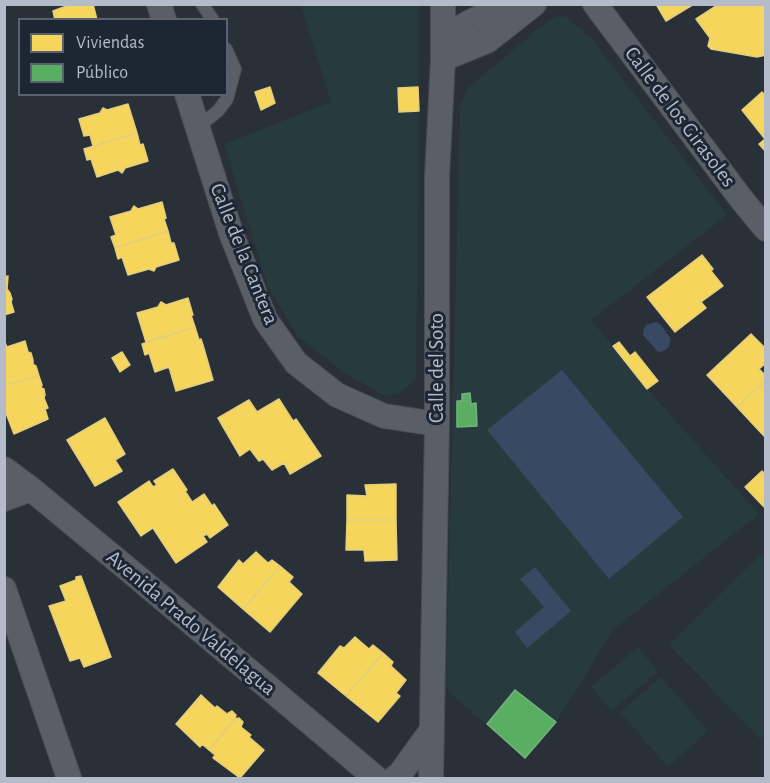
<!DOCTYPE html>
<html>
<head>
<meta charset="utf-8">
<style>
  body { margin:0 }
  #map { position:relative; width:770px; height:783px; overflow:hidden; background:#2a3038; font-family:"Alegreya Sans",sans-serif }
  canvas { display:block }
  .frame { position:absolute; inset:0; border:6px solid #b4bcc9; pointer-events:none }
  .legend { position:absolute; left:18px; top:18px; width:210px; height:78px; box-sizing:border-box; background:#1d2633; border:2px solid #59626f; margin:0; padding:8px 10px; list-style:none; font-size:18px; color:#b4bcc9 }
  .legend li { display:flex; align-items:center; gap:12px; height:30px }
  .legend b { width:30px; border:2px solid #59626f }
</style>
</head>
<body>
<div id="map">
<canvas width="770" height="783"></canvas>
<div class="frame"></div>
<ul class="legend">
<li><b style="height:16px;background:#f6d55c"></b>Viviendas</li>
<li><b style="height:16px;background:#5aae61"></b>Público</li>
</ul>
</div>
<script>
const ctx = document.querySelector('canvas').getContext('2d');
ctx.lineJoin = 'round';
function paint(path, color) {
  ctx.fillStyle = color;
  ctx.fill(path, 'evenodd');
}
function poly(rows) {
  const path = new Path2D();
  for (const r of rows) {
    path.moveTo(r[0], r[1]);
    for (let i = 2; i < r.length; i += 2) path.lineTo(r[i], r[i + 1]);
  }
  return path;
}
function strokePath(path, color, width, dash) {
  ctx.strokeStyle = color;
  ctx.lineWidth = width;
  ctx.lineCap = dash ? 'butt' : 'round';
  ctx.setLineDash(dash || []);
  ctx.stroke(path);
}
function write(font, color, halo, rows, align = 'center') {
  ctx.font = font + ' "Alegreya Sans",sans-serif';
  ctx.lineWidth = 6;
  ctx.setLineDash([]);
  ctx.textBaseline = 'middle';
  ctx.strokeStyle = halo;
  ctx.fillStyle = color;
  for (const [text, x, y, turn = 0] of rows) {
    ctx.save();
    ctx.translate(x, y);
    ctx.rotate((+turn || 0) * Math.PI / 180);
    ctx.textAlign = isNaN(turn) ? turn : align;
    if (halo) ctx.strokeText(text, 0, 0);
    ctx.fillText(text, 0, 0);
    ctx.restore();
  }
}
const green = poly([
  [301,5,419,5,418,87,398,88,399,112,419,111,416,378,401,392,385,396,343,372,297,335,268,287,224,144,331,102],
  [559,16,566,17,591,38,727,215,591,320,647,389,759,514,614,629,556,722,525,758,449,692,446,685,460,110,461,104,468,88,545,23,553,18],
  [763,552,766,554,766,733,760,739,669,645],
  [638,647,658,672,611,711,591,687],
  [661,677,708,731,668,767,620,712]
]);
const water = poly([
  [656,322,661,325,670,338,670,342,669,347,664,351,658,352,643,335,644,328,647,325],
  [562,370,683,517,609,579,487,430],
  [535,567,571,611,527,648,515,632,544,607,520,579]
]);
const homes = poly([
  [72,4,93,4,97,20,55,20,53,11,72,4],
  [656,4,694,4,666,21,656,4],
  [719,4,766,4,766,55,757,57,711,49,708,46,710,38,696,19,719,4],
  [270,87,275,103,261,110,255,92,270,87],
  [418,87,419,111,399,112,398,88,418,87],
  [762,92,766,96,766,152,759,144,765,139,742,110,762,92],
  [128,104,137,133,93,146,90,135,84,136,79,119,100,113,103,108,107,110,128,104],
  [137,133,140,145,143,144,148,161,125,168,122,173,118,170,97,177,91,159,87,160,84,149,137,133],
  [162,202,166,218,164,219,168,231,115,248,111,237,116,235,110,217,131,211,134,206,138,209,162,202],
  [168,231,171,243,174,243,179,260,156,267,154,271,149,269,128,275,122,257,118,259,115,248,168,231],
  [702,255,713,269,711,271,723,286,701,302,706,308,675,332,647,297,702,255],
  [8,276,7,289,10,293,12,299,11,302,14,312,4,315,4,277,8,276],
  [188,298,193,315,191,315,195,327,146,342,137,313,158,307,161,302,166,305,188,298],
  [195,327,199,340,201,339,203,345,213,380,176,391,169,367,155,372,149,353,145,355,142,344,195,327],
  [751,334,766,349,766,363,759,369,766,376,766,380,737,407,707,375,751,334],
  [4,340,7,347,25,341,28,352,31,353,33,360,33,364,36,366,39,376,4,385,4,340],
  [619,342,630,356,635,352,658,381,647,389,613,346,619,342],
  [122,352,130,365,120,372,112,358,122,352],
  [39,376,42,385,41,388,44,389,45,395,44,398,48,408,45,409,48,419,14,434,4,408,4,385,39,376],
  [766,380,766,434,764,436,737,407,766,380],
  [279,399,293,421,296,419,321,456,290,474,284,463,272,470,263,459,259,461,250,449,240,456,218,418,249,400,257,412,279,399],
  [105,418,125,454,115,460,122,471,95,486,67,440,105,418],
  [173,469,187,490,185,491,192,502,204,494,212,506,214,504,228,525,210,538,207,534,203,536,207,542,176,563,153,528,141,536,118,502,149,481,153,487,157,485,154,481,173,469],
  [762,471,766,475,766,509,745,487,762,471],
  [396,484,396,520,347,520,347,495,367,496,365,485,396,484],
  [347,520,396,520,397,560,365,561,364,550,346,550,347,520],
  [256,552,268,563,272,560,280,566,243,609,218,587,239,560,243,564,256,552],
  [280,566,293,577,289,582,302,594,270,632,243,609,280,566],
  [81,576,111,657,84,667,80,658,70,661,49,606,66,601,60,586,76,580,76,577,81,576],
  [355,637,369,649,373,645,383,653,346,696,318,673,340,646,344,648,355,637],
  [383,653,393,662,391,666,406,680,396,693,400,696,378,722,346,696,383,653],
  [201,695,215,708,217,706,227,714,232,711,236,715,235,719,209,750,202,744,200,747,176,724,201,695],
  [239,718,243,722,241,727,251,735,249,737,264,750,240,778,213,758,215,755,209,750,235,719,239,718]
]);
const public = poly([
  [470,393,471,404,476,403,477,426,457,427,457,401,462,401,462,394,470,393],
  [515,690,556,722,525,758,487,724,515,690]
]);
const lane = poly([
  [202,4,213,20],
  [198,127,218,111,227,99,235,69,226,49]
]);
const street = poly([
  [159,4,164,20],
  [595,4,742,200,766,229],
  [443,38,468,23,491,12,527,9],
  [443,59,487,41,534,4],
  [187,94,231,233,265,319,296,363,337,395,384,416,437,424],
  [4,469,31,489,136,576,376,778],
  [4,499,31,489],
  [4,589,69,778],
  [395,778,400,774,431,731],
  [431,778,437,424,437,177,443,59,443,4]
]);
const streetNames = [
  ["Calle de los Girasoles",680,117,53],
  ["Calle de la Cantera",244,254,68],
  ["Calle del Soto",437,368,-90],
  ["Avenida Prado Valdelagua",191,623,40]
];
paint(green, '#273a3e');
paint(water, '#384963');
paint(homes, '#f6d55c');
strokePath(homes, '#e2ce7d', 1.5);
paint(public, '#5aae61');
strokePath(public, '#75b280', 1.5);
strokePath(lane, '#484c53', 14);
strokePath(street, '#484c53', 26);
strokePath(lane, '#5a5e66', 12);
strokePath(street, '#5a5e66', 24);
write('21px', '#b4bcc9', '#1d2633', streetNames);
</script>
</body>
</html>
